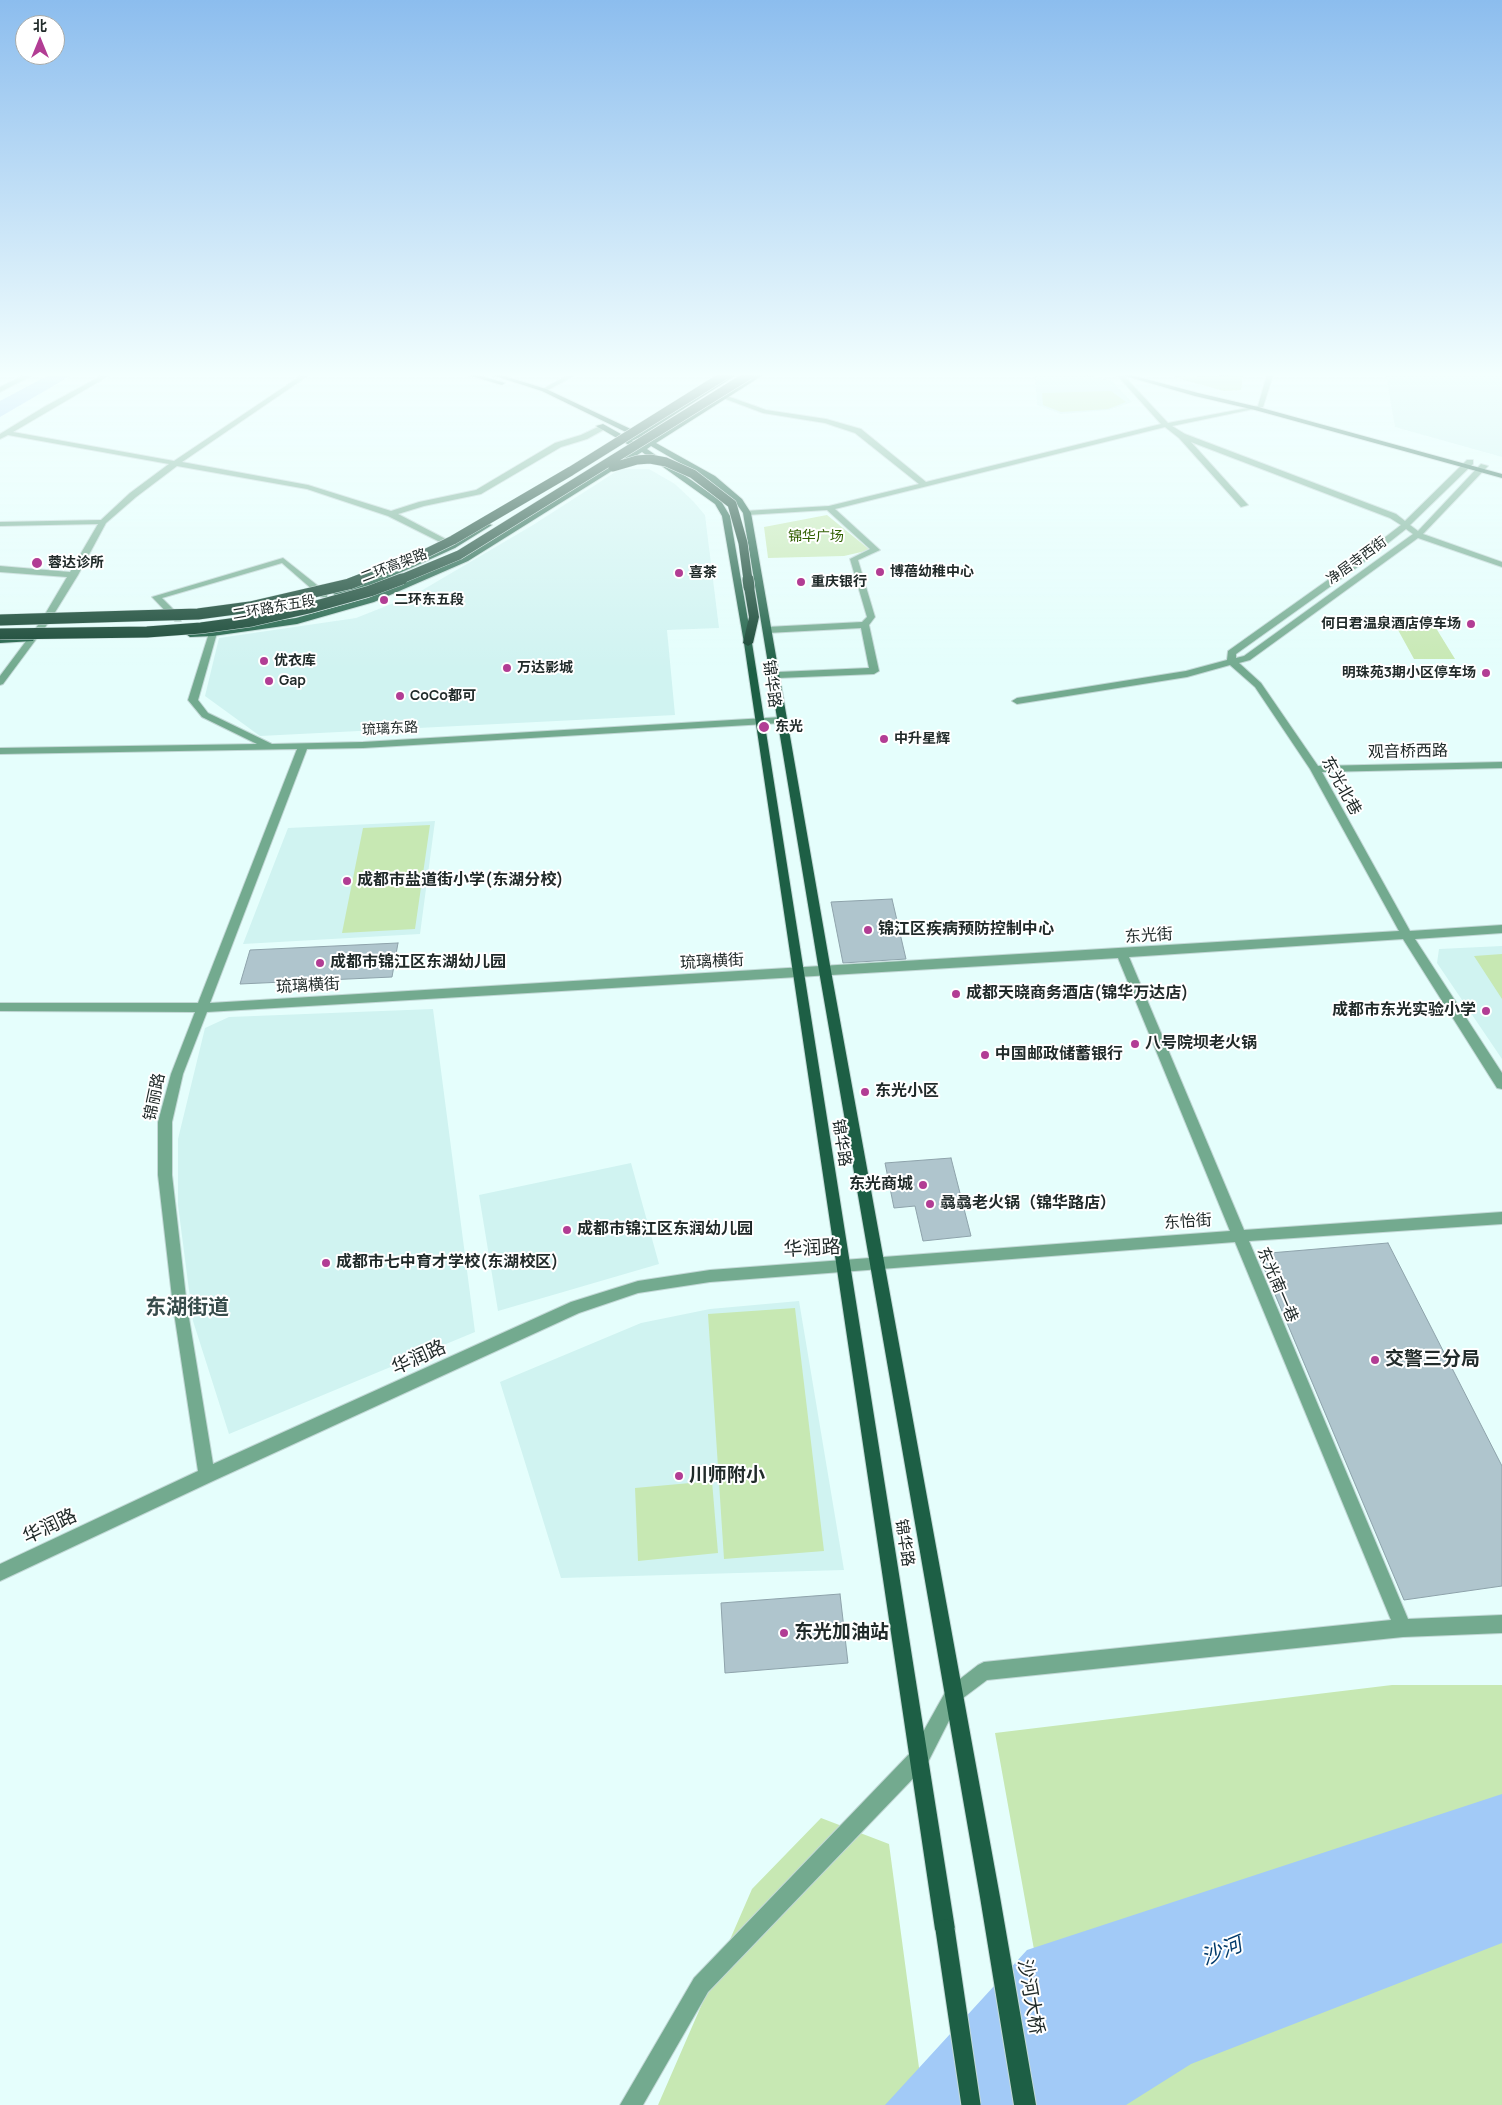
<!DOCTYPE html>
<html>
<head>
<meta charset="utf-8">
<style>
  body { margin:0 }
  #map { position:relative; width:1502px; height:2105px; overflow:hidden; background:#e5fefc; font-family:Manrope,"Noto Sans SC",sans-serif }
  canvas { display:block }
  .north { position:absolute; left:15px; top:15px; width:50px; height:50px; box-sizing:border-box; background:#fff; border:1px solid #a6aaaa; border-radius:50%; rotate:0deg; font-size:14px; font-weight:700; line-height:20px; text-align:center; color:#212b2a }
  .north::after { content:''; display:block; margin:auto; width:18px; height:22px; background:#b23d94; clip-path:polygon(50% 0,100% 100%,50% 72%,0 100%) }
</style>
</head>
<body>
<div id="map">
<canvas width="1502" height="2105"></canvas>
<div class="north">北</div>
</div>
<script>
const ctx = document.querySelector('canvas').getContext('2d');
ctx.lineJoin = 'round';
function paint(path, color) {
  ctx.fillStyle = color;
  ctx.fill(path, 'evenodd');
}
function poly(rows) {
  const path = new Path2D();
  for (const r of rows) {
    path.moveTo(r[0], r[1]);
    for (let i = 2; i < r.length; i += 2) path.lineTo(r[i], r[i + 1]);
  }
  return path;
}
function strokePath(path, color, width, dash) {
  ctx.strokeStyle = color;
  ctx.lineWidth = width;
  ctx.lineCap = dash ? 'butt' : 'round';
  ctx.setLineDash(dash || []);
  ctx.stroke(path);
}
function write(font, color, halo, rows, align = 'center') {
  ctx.font = font + ' Manrope,"Noto Sans SC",sans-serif';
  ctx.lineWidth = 4;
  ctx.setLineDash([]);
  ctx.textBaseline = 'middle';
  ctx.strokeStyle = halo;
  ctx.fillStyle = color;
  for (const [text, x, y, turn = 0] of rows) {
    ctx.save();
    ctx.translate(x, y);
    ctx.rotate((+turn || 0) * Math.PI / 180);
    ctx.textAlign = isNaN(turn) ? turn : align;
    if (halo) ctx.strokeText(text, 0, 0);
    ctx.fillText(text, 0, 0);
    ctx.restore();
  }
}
const built = poly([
  [1035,375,1085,375,1112,381,1132,402,1109,410,1061,414,1037,405],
  [1386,375,1502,375,1502,457,1395,427],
  [620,469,649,469,675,484,693,501,705,515,719,628,667,630,675,715,260,736,205,696,219,638,356,618,414,595,533,525],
  [435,821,420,934,243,944,288,828],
  [1502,946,1502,1059,1437,963,1439,949],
  [433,1009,475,1332,229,1434,193,1321,178,1205,178,1139,205,1028,229,1017],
  [631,1163,659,1264,498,1311,479,1195],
  [799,1301,844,1570,561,1578,500,1382,641,1323,710,1309]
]);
const green = poly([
  [1243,375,1241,390,1224,391,1173,377],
  [1111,391,1126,402,1108,409,1061,412,1043,405,1042,393],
  [827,515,870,550,844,556,768,558,764,527],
  [1392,619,1431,620,1455,659,1414,659],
  [430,825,415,929,342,933,363,828],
  [1502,954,1502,999,1474,956],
  [795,1308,824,1551,724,1559,708,1314],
  [712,1481,718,1553,638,1561,635,1488],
  [1392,1685,1502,1685,1502,2105,1062,2105,995,1733],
  [821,1818,889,1844,924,2105,658,2105,752,1889]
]);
const water = poly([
  [49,375,72,375,0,417,0,401],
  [1502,1794,1502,1943,1191,2064,1126,2105,885,2105,1027,1950]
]);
const building = poly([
  [892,899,906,959,843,963,831,902,892,899],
  [398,943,392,977,240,984,250,950,398,943],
  [951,1158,971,1236,923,1241,915,1206,894,1208,885,1163,951,1158],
  [1388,1243,1502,1466,1502,1586,1404,1600,1258,1254,1388,1243],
  [840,1594,848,1663,725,1673,721,1603,840,1594]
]);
const minor = poly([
  [25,375,33,375,0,392,0,387,25,375],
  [103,375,110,375,13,432,174,461,302,375,309,375,182,462,308,485,391,511,419,502,476,490,555,443,581,435,600,426,607,428,587,439,561,447,481,494,424,506,398,514,455,544,455,548,452,548,388,516,307,489,177,466,136,497,106,523,78,575,49,622,3,684,0,685,0,676,41,621,67,577,0,572,0,566,70,572,98,524,0,526,0,522,101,520,130,493,169,464,8,435,0,439,0,434,44,407,103,375],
  [568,375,575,375,546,391,541,390,568,375],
  [1117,375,1123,375,1168,423,1258,406,1267,375,1273,375,1263,407,1172,426,1185,434,1396,514,1405,521,1467,460,1473,460,1473,464,1410,525,1418,531,1481,464,1488,466,1423,534,1502,562,1502,567,1418,538,1250,660,1239,663,1261,683,1318,766,1502,762,1502,768,1322,772,1410,931,1502,925,1502,933,1415,939,1502,1073,1502,1089,1497,1088,1403,939,1129,957,1244,1230,1502,1212,1502,1224,1249,1241,1408,1619,1502,1615,1502,1633,1403,1637,987,1680,959,1701,927,1764,708,1992,643,2105,620,2105,694,1978,913,1750,947,1689,978,1665,984,1662,1391,1620,1235,1242,710,1282,638,1293,579,1313,213,1481,0,1581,0,1564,198,1471,173,1306,158,1175,158,1122,171,1074,195,1012,0,1011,0,1003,198,1003,297,749,0,754,0,748,257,744,202,717,188,700,209,633,213,630,217,633,198,700,208,713,272,744,363,742,782,717,787,720,782,723,363,748,307,749,210,1003,1399,931,1310,769,1255,687,1230,665,1187,677,1017,704,1012,701,1017,698,1186,671,1227,660,1228,651,1353,562,1401,525,1390,518,1191,442,1248,505,1241,507,1179,438,1165,427,835,509,880,550,858,560,875,617,869,625,879,671,874,674,778,678,773,675,778,672,869,668,861,628,767,633,763,630,767,627,862,622,867,617,850,559,870,549,827,510,747,515,744,515,744,511,829,506,919,484,855,433,825,423,763,413,723,398,723,396,727,396,766,410,826,419,861,429,926,482,1161,424,1117,375],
  [1406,529,1413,534,1244,656,1236,658,1236,654,1359,566,1406,529],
  [1118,958,1230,1231,710,1270,638,1281,571,1302,213,1464,187,1306,172,1175,172,1122,183,1074,207,1012,1118,958],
  [283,558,327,593,327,597,321,597,282,563,162,598,181,617,181,621,175,621,152,597,283,558]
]);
const major = poly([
  [468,375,478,375,505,383,502,385,468,375],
  [492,375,501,375,546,389,637,432,729,375,736,375,643,435,651,440,756,375,763,375,656,443,715,476,742,499,751,513,831,971,1000,1897,1036,2105,1014,2105,980,1897,819,971,743,513,736,503,709,480,651,446,647,449,721,501,730,516,752,643,955,1929,952,1936,945,1939,938,1936,935,1929,744,643,722,516,715,504,642,452,468,561,374,602,297,624,213,636,190,637,186,634,190,631,213,630,296,618,368,598,462,557,636,449,596,426,603,424,628,438,632,435,542,391,492,375],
  [638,438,646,443,642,446,632,441,638,438],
  [1122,375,1131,375,1198,393,1258,407,1502,474,1502,478,1255,410,1195,396,1122,375],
  [485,523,492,525,455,548,411,568,359,590,335,595,331,592,354,586,405,564,449,544,485,523],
  [30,636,34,639,33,641,0,643,0,637,30,636]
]);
const highway = poly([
  [749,584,754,587,759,617,753,643,748,646,743,643,749,617,744,587,749,584]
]);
const majorBridge = poly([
  [945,1929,971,2105]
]);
const highwayBridgeFar1 = poly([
  [613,467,637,460,650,459,666,462,693,474,732,504,743,543,748,580],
  [359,580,406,563,453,540,571,471,725,375],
  [399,580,459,555,749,375]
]);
const highwayBridge = poly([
  [748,579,749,587],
  [0,620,198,614,250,607,349,584,362,579],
  [0,634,147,632,201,628,252,621,309,608,370,591,402,579]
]);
const markers = [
  [37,563,6,"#b23d94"],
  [880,572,5,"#b23d94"],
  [679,573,5,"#b23d94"],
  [801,582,5,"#b23d94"],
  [384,600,5,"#b23d94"],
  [1471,624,5,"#b23d94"],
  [264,661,5,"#b23d94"],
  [507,668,5,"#b23d94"],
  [1486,673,5,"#b23d94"],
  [269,681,5,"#b23d94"],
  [400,696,5,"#b23d94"],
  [764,727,6,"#b23d94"],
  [884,739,5,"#b23d94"],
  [347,881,5,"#b23d94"],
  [868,930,5,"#b23d94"],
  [320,963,5,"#b23d94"],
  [956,994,5,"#b23d94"],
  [1486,1011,5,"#b23d94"],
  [1135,1044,5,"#b23d94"],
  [985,1055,5,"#b23d94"],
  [865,1092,5,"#b23d94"],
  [923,1185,5,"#b23d94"],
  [930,1204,5,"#b23d94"],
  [567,1230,5,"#b23d94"],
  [326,1263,5,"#b23d94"],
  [1375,1360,5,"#b23d94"],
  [679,1476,5,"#b23d94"],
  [784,1633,5,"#b23d94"]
];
const farParknames = [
  ["锦华广场",816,537]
];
const farStreetnames = [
  ["净居寺西街",1357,561,-36],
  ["二环高架路",394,566,-21],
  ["二环路东五段",274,608,-10],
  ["琉璃东路",390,729,-3]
];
const farPoinames = [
  ["蓉达诊所",48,563],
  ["博蓓幼稚中心",890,572],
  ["喜茶",689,573],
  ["重庆银行",811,582],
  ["二环东五段",394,600],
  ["何日君温泉酒店停车场",1461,624,"right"],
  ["优衣库",274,661],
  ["万达影城",517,668],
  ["明珠苑3期小区停车场",1476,673,"right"],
  ["Gap",279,681],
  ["CoCo都可",410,696],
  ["东光",775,727],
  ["中升星辉",894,739]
];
const streetNames = [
  ["锦华路",771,684,82],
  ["观音桥西路",1408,752,-1],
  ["东光北巷",1341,786,61],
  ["东光街",1149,936,-4],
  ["琉璃横街",712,962,-3],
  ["琉璃横街",308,986,-3],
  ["锦丽路",155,1097,-78],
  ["锦华路",841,1143,81],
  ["东怡街",1188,1222,-4],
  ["东光南一巷",1277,1285,67],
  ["锦华路",904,1543,81]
];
const poiNames = [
  ["成都市盐道街小学(东湖分校)",357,881],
  ["锦江区疾病预防控制中心",878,930],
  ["成都市锦江区东湖幼儿园",330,963],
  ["成都天晓商务酒店(锦华万达店)",966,994],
  ["成都市东光实验小学",1476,1011,"right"],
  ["八号院坝老火锅",1145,1044],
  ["中国邮政储蓄银行",995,1055],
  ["东光小区",875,1092],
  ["东光商城",913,1185,"right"],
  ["骉骉老火锅（锦华路店）",940,1204],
  ["成都市锦江区东润幼儿园",577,1230],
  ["成都市七中育才学校(东湖校区)",336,1263]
];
const nearStreetnames = [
  ["华润路",812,1249,-3],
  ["华润路",419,1358,-24],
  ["华润路",50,1527,-25],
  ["沙河大桥",1030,1997,80]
];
const nearPoinames = [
  ["交警三分局",1385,1360],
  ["川师附小",689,1476],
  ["东光加油站",794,1633]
];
const districtNames = [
  ["东湖街道",187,1308]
];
const nearWaternames = [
  ["沙河",1222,1952,-22]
];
paint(built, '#d0f3f1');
paint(green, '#c7e8b3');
paint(water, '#a2caf7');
paint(building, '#afc5cd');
strokePath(building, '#8ea3ab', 1);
strokePath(minor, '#c2d8d6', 2);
strokePath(major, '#c2d8d6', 2);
strokePath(highway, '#c2d8d6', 2);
paint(minor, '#73aa8f');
paint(major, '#1d5f45');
paint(highway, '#11422f');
strokePath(majorBridge, '#c2d8d6', 21, []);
strokePath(highwayBridgeFar1, '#c2d8d6', 10, []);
strokePath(highwayBridge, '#c2d8d6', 12, []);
strokePath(majorBridge, '#1d5f45', 19);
strokePath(highwayBridgeFar1, '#11422f', 9);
strokePath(highwayBridge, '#11422f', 11);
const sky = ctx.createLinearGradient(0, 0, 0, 669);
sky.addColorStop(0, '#8cbdee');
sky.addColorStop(0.56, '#f3fffe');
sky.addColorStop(1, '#f3fffe00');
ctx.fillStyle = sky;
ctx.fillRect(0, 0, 1502, 669);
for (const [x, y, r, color] of markers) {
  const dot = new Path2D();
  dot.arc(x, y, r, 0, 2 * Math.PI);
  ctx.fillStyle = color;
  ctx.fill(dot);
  strokePath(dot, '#fff', 2);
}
write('14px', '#315f00', '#fff', farParknames);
write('14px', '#212b2a', '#fff', farStreetnames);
write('bold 14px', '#212b2a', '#fff', farPoinames, 'left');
write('16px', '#212b2a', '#fff', streetNames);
write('bold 16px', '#212b2a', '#fff', poiNames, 'left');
write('19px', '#212b2a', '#fff', nearStreetnames);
write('bold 19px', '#212b2a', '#fff', nearPoinames, 'left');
write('bold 21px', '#374c4b', '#fff', districtNames);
write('italic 21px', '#023b6c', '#fff', nearWaternames);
</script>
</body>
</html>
